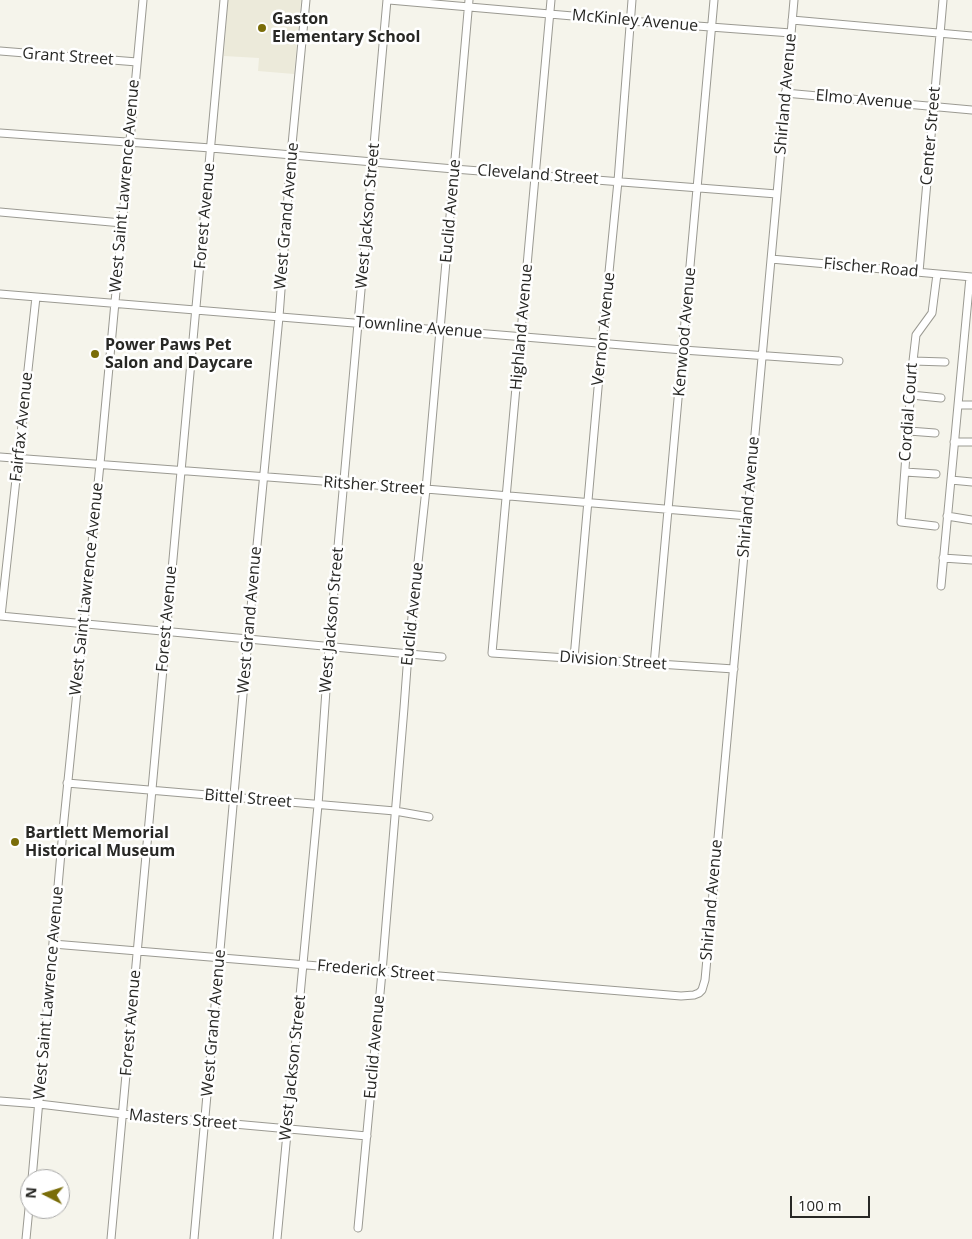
<!DOCTYPE html>
<html>
<head>
<meta charset="utf-8">
<style>
  body { margin:0 }
  #map { position:relative; width:972px; height:1239px; overflow:hidden; background:#f5f4eb; font-family:"Open Sans",sans-serif }
  canvas { display:block }
  .north { position:absolute; left:20px; top:1169px; width:50px; height:50px; box-sizing:border-box; background:#fff; border:1px solid #a9a9a8; border-radius:50%; rotate:275deg; font-size:14px; font-weight:700; line-height:20px; text-align:center; color:#282825 }
  .north::after { content:''; display:block; margin:auto; width:18px; height:22px; background:#7a6d09; clip-path:polygon(50% 0,100% 100%,50% 72%,0 100%) }
  .scale { position:absolute; left:790px; top:1196px; width:80px; height:22px; box-sizing:border-box; border:2px solid #282825; border-top:0; padding-left:6px; font-size:15px; line-height:18px; white-space:nowrap; color:#282825; -webkit-text-stroke:4px #fff; paint-order:stroke }
</style>
</head>
<body>
<div id="map">
<canvas width="972" height="1239"></canvas>
<div class="north">N</div>
<div class="scale">100 m</div>
</div>
<script>
const ctx = document.querySelector('canvas').getContext('2d');
ctx.lineJoin = 'round';
function paint(path, color) {
  ctx.fillStyle = color;
  ctx.fill(path, 'evenodd');
}
function poly(rows) {
  const path = new Path2D();
  for (const r of rows) {
    path.moveTo(r[0], r[1]);
    for (let i = 2; i < r.length; i += 2) path.lineTo(r[i], r[i + 1]);
  }
  return path;
}
function strokePath(path, color, width, dash) {
  ctx.strokeStyle = color;
  ctx.lineWidth = width;
  ctx.lineCap = dash ? 'butt' : 'round';
  ctx.setLineDash(dash || []);
  ctx.stroke(path);
}
function write(font, color, halo, rows, align = 'center') {
  ctx.font = font + ' "Open Sans",sans-serif';
  ctx.lineWidth = 5;
  ctx.setLineDash([]);
  ctx.textBaseline = 'middle';
  ctx.strokeStyle = halo;
  ctx.fillStyle = color;
  for (const [text, x, y, turn = 0] of rows) {
    ctx.save();
    ctx.translate(x, y);
    ctx.rotate((+turn || 0) * Math.PI / 180);
    ctx.textAlign = isNaN(turn) ? turn : align;
    if (halo) ctx.strokeText(text, 0, 0);
    ctx.fillText(text, 0, 0);
    ctx.restore();
  }
}
const built = poly([
  [228,0,301,0,294,74,258,71,259,58,224,56]
]);
const minor = poly([
  [389,0,630,21,791,33],
  [551,0,492,653,734,669],
  [792,20,972,36],
  [0,51,137,62],
  [785,93,972,110],
  [0,133,211,148,454,169,777,194],
  [0,212,122,223],
  [771,259,972,277],
  [919,272,943,0],
  [0,294,683,350,839,361],
  [913,361,945,362],
  [911,395,941,398],
  [958,405,972,405],
  [909,431,935,433],
  [954,442,972,442],
  [0,457,402,487,748,516],
  [905,472,936,474],
  [951,480,972,482],
  [947,516,972,520],
  [935,526,901,522,913,361,916,335,932,313,937,274],
  [943,558,972,560],
  [941,586,970,277],
  [0,616,442,657],
  [1,616,36,297],
  [574,658,602,343,618,181,632,0],
  [654,665,714,0],
  [67,783,395,811,429,817],
  [53,944,681,996,694,995,699,993,702,990,705,980,777,194,794,0],
  [0,1101,39,1104,123,1114,367,1136],
  [32,1179,63,830,100,464,143,0],
  [358,1228,382,972,404,708,408,654,426,489,469,0],
  [26,1239,30,1198],
  [111,1239,224,0],
  [194,1239,248,639,279,317,291,155,306,0],
  [277,1239,318,805,329,647,387,0]
]);
const markers = [
  [262,28,5,"#7a6d09"],
  [95,354,5,"#7a6d09"],
  [15,842,5,"#7a6d09"]
];
const poiNames = [
  ["Gaston",272,19],
  ["Elementary School",272,37],
  ["Power Paws Pet",105,345],
  ["Salon and Daycare",105,363],
  ["Bartlett Memorial",25,833],
  ["Historical Museum",25,851]
];
const streetNames = [
  ["McKinley Avenue",635,21,5],
  ["Grant Street",68,57,4],
  ["Shirland Avenue",786,94,-85],
  ["Elmo Avenue",864,100,5],
  ["Center Street",931,136,-85],
  ["Cleveland Street",538,175,4],
  ["West Saint Lawrence Avenue",125,186,-85],
  ["Euclid Avenue",451,211,-85],
  ["Forest Avenue",205,216,-85],
  ["West Grand Avenue",287,216,-85],
  ["West Jackson Street",368,216,-85],
  ["Fischer Road",871,268,5],
  ["Highland Avenue",522,327,-85],
  ["Townline Avenue",419,328,5],
  ["Vernon Avenue",604,329,-84],
  ["Kenwood Avenue",685,332,-85],
  ["Cordial Court",909,412,-86],
  ["Fairfax Avenue",22,427,-84],
  ["Ritsher Street",374,486,4],
  ["Shirland Avenue",749,497,-85],
  ["West Saint Lawrence Avenue",87,589,-84],
  ["Euclid Avenue",413,614,-84],
  ["Forest Avenue",167,619,-85],
  ["West Grand Avenue",250,620,-85],
  ["West Jackson Street",332,620,-85],
  ["Division Street",613,661,4],
  ["Bittel Street",248,799,5],
  ["Shirland Avenue",712,900,-85],
  ["Frederick Street",376,971,5],
  ["West Saint Lawrence Avenue",49,993,-85],
  ["Forest Avenue",131,1023,-85],
  ["West Grand Avenue",214,1023,-85],
  ["Euclid Avenue",375,1047,-85],
  ["West Jackson Street",293,1068,-84],
  ["Masters Street",183,1120,5]
];
paint(built, '#eceada');
strokePath(minor, '#9b9a92', 9);
strokePath(minor, '#fff', 7);
for (const [x, y, r, color] of markers) {
  const dot = new Path2D();
  dot.arc(x, y, r, 0, 2 * Math.PI);
  ctx.fillStyle = color;
  ctx.fill(dot);
  strokePath(dot, '#fff', 2);
}
write('bold 16px', '#282825', '#fff', poiNames, 'left');
write('16px', '#282825', '#fff', streetNames);
</script>
</body>
</html>
